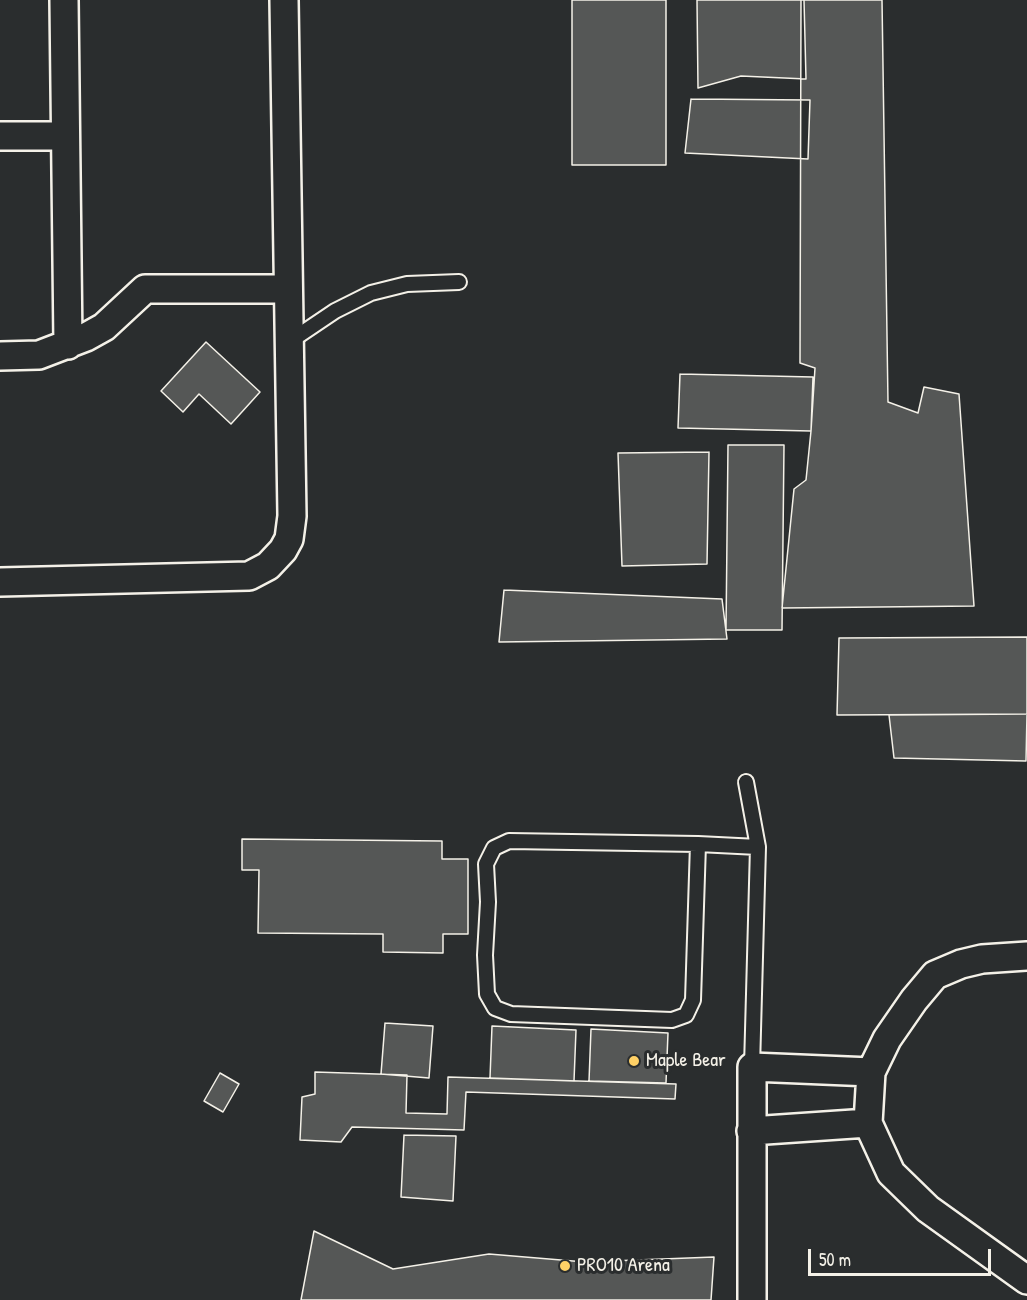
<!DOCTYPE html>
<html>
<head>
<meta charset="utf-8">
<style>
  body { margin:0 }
  #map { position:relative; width:1027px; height:1300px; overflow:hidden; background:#2a2d2e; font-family:"Patrick Hand",sans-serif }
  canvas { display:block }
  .scale { position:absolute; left:808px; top:1249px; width:183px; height:27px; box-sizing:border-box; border:3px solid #f4f1e8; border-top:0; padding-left:8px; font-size:18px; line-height:21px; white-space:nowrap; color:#f4f1e8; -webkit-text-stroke:4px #2a2d2e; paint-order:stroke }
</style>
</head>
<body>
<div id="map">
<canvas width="1027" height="1300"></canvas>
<div class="scale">50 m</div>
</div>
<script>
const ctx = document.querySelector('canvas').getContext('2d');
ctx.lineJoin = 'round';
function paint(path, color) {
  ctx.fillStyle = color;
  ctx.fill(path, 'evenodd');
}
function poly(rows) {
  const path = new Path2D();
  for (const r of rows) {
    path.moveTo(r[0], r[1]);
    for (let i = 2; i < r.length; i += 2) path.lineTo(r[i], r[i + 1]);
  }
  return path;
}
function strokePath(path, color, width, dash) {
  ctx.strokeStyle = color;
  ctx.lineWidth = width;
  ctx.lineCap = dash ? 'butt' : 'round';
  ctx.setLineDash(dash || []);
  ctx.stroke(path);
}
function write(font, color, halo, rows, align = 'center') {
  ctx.font = font + ' "Patrick Hand",sans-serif';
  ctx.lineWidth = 6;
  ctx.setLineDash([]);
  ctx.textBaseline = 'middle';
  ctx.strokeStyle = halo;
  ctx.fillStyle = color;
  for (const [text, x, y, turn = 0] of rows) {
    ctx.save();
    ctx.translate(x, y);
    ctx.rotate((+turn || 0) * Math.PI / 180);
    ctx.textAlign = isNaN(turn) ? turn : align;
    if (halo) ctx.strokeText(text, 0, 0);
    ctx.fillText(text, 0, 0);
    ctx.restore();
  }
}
const building = poly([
  [572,0,666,0,666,165,572,165,572,0],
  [697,0,804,0,806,79,741,76,698,88,697,0],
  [801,0,882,0,888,402,918,413,924,387,959,394,974,606,782,608,794,489,806,480,811,431,815,368,800,363,801,0],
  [691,99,810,100,808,159,685,153,691,99],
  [206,342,260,392,231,424,199,394,183,412,161,391,206,342],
  [680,374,813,377,811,431,678,428,680,374],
  [728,445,784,445,782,630,726,630,728,445],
  [709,452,707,564,622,566,618,453,709,452],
  [504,590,722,599,727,639,499,642,504,590],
  [1027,637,1027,714,837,715,839,638,1027,637],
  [1027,714,1026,761,894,758,889,715,1027,714],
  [242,839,442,841,442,859,468,859,468,934,443,934,443,953,383,952,383,934,258,933,259,870,242,870,242,839],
  [385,1023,433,1026,429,1078,381,1074,385,1023],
  [492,1026,576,1030,574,1081,490,1078,492,1026],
  [591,1029,668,1033,666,1083,589,1081,591,1029],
  [315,1072,407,1075,406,1113,447,1114,448,1077,676,1084,675,1099,466,1092,464,1130,352,1127,341,1142,300,1140,302,1097,315,1094,315,1072],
  [220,1073,239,1084,223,1112,204,1101,220,1073],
  [404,1135,456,1136,453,1201,401,1197,404,1135],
  [314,1231,393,1269,489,1254,585,1262,714,1257,711,1300,301,1300,314,1231]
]);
const lane = poly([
  [289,342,335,311,371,293,407,284,459,282],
  [746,782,758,847,752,1067],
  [698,844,693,1000,686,1015,672,1020,511,1014,495,1008,487,994,485,955,488,902,486,864,494,848,509,841,698,844,758,847]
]);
const street = poly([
  [64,0,68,345],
  [0,136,65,136],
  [0,356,39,355,86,337,104,327,145,289,288,289],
  [0,582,249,576,268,566,283,550,289,539,292,516,284,0],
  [1027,956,982,959,961,964,935,975,914,1000,887,1039,871,1072,868,1123,891,1173,928,1209,1027,1280],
  [751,1131,868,1123],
  [752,1300,752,1067,871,1072]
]);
const markers = [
  [634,1061,6,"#ffd166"],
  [565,1266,6,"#ffd166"]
];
const poiNames = [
  ["Maple Bear",646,1061],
  ["PRO10 Arena",577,1266]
];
paint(building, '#555756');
strokePath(building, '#f4f1e8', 1.5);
strokePath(lane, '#f4f1e8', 18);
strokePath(street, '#f4f1e8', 32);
strokePath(lane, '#2a2d2e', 14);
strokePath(street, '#2a2d2e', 27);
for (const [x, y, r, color] of markers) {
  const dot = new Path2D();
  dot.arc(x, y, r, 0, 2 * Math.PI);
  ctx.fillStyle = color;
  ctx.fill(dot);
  strokePath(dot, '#2a2d2e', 2);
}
write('20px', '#f4f1e8', '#2a2d2e', poiNames, 'left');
</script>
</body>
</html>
